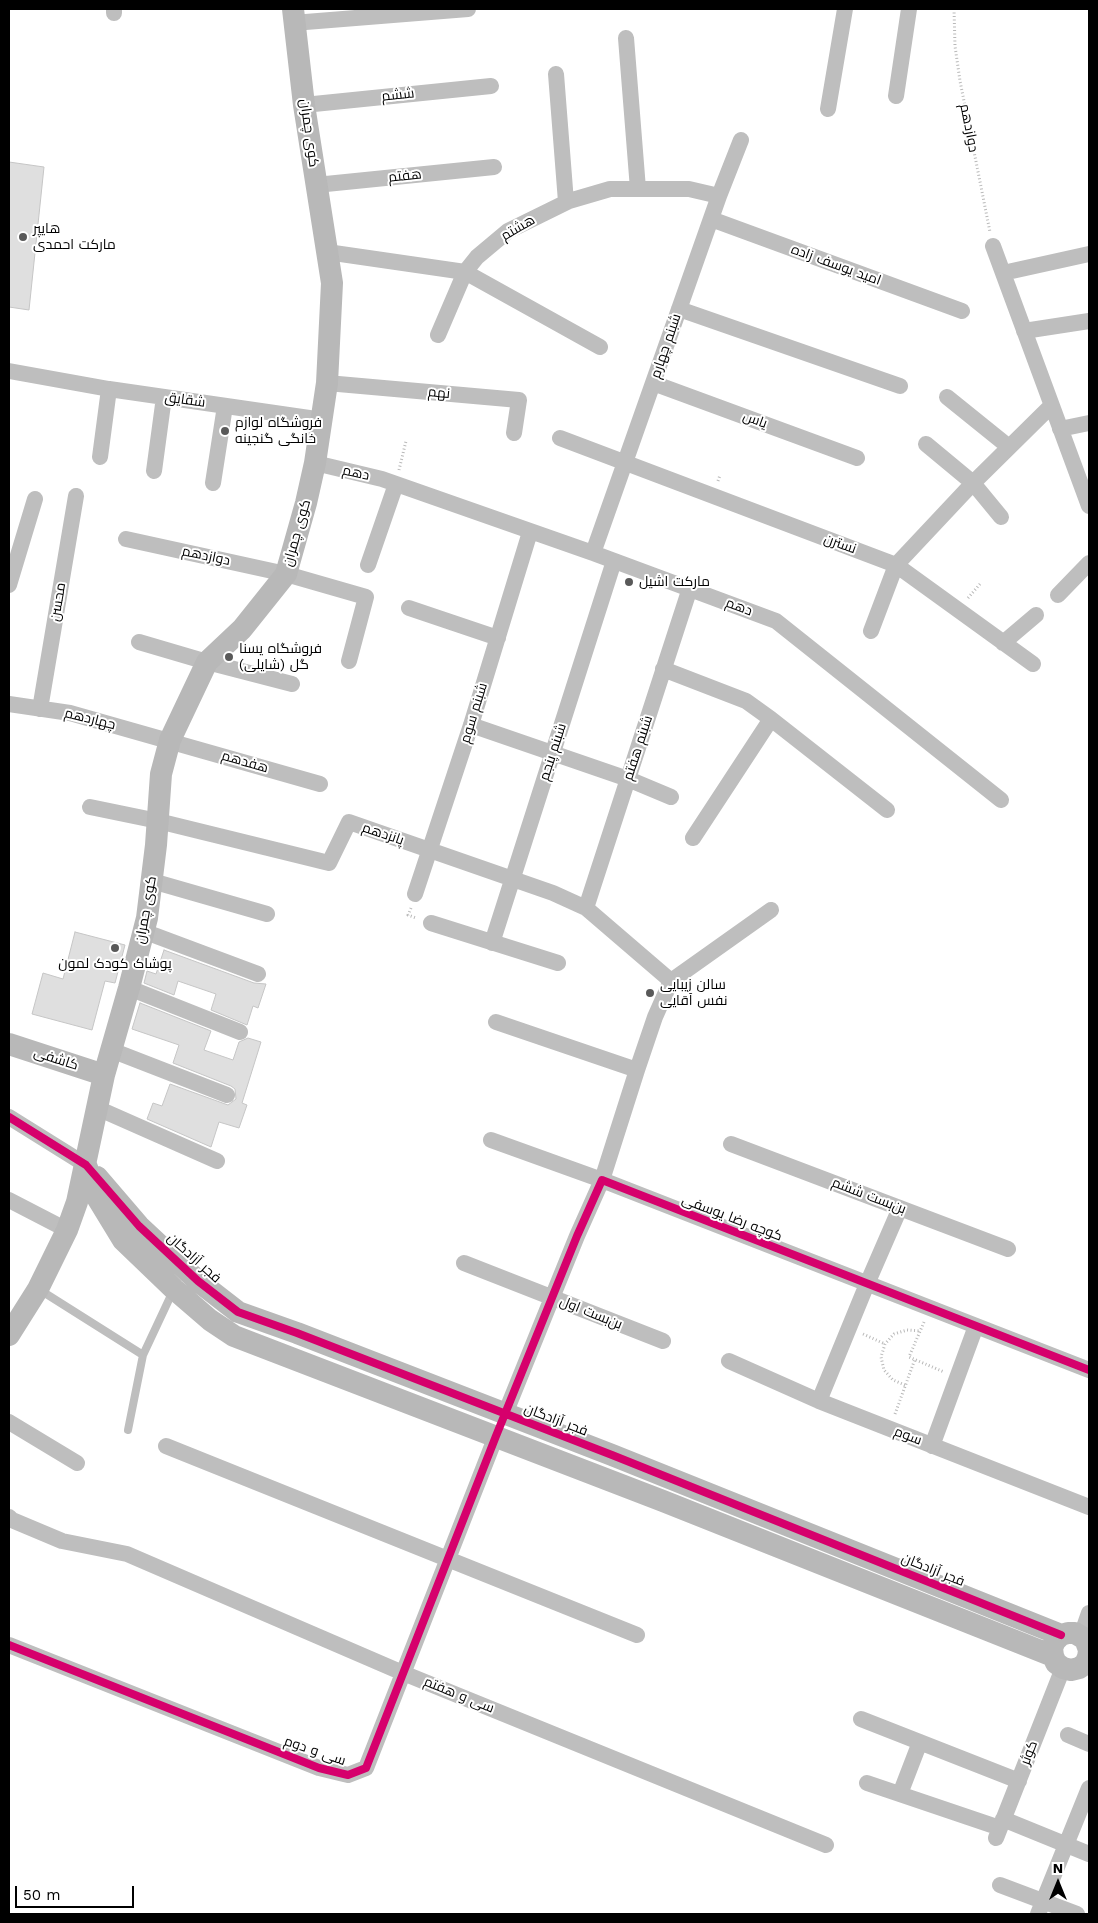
<!DOCTYPE html>
<html>
<head>
<meta charset="utf-8">
<style>
  body { margin:0 }
  #map { position:relative; width:1098px; height:1923px; overflow:hidden; background:#fff; font-family:"Work Sans",sans-serif }
  canvas { display:block }
  .frame { position:absolute; inset:0; border:10px solid #000; pointer-events:none }
  .north { position:absolute; left:1033px; top:1858px; width:50px; height:50px; -webkit-text-stroke:4px #fff; paint-order:stroke; rotate:0deg; font-size:14px; font-weight:700; line-height:20px; text-align:center; color:#000 }
  .north::after { content:''; display:block; margin:auto; width:18px; height:22px; background:#000; clip-path:polygon(50% 0,100% 100%,50% 72%,0 100%) }
  .scale { position:absolute; left:15px; top:1886px; width:119px; height:22px; box-sizing:border-box; border:2px solid #000; border-top:0; padding-left:6px; font-size:15px; line-height:18px; white-space:nowrap; color:#000; -webkit-text-stroke:4px #fff; paint-order:stroke }
</style>
</head>
<body>
<div id="map">
<canvas width="1098" height="1923"></canvas>
<div class="frame"></div>
<div class="north">N</div>
<div class="scale">50 m</div>
</div>
<script>
const ctx = document.querySelector('canvas').getContext('2d');
ctx.lineJoin = 'round';
function paint(path, color) {
  ctx.fillStyle = color;
  ctx.fill(path, 'evenodd');
}
function poly(rows) {
  const path = new Path2D();
  for (const r of rows) {
    path.moveTo(r[0], r[1]);
    for (let i = 2; i < r.length; i += 2) path.lineTo(r[i], r[i + 1]);
  }
  return path;
}
function strokePath(path, color, width, dash) {
  ctx.strokeStyle = color;
  ctx.lineWidth = width;
  ctx.lineCap = dash ? 'butt' : 'round';
  ctx.setLineDash(dash || []);
  ctx.stroke(path);
}
function write(font, color, halo, rows, align = 'center') {
  ctx.font = font + ' "Work Sans",Cairo,sans-serif';
  ctx.lineWidth = 4;
  ctx.setLineDash([]);
  ctx.textBaseline = 'middle';
  ctx.strokeStyle = halo;
  ctx.fillStyle = color;
  for (const [text, x, y, turn = 0] of rows) {
    ctx.save();
    ctx.translate(x, y);
    ctx.rotate((+turn || 0) * Math.PI / 180);
    ctx.textAlign = isNaN(turn) ? turn : align;
    if (halo) ctx.strokeText(text, 0, 0);
    ctx.fillText(text, 0, 0);
    ctx.restore();
  }
}
const building = poly([
  [9,162,44,167,29,310,9,307,9,162],
  [75,932,125,945,115,983,105,981,92,1030,32,1014,43,973,63,979,75,932],
  [164,950,254,983,266,984,258,1008,253,1006,247,1025,211,1010,216,994,178,981,174,995,144,983,147,971,156,974,164,950],
  [140,1003,211,1031,204,1050,233,1060,239,1042,248,1038,261,1042,242,1103,247,1105,239,1128,219,1122,211,1147,147,1119,153,1103,162,1106,170,1084,228,1105,236,1099,235,1089,231,1086,173,1063,179,1045,132,1029,140,1003]
]);
const path = poly([
  [954,9,955,46,960,81,990,232],
  [399,470,406,441],
  [718,481,720,475],
  [968,598,980,584],
  [411,908,408,915,416,918],
  [924,1322,909,1357,944,1372],
  [863,1334,885,1344],
  [905,1385,893,1380,884,1370,881,1357,885,1344,894,1334,907,1330,920,1331],
  [895,1414,915,1359]
]);
const lane = poly([
  [40,1290,143,1355,128,1430],
  [143,1355,173,1291]
]);
const street = poly([
  [114,13,114,9],
  [293,23,468,9],
  [626,38,638,189],
  [556,74,566,202],
  [896,96,909,9],
  [304,105,491,86],
  [828,109,845,9],
  [316,185,494,167],
  [711,219,962,311],
  [993,246,1089,506],
  [327,252,465,272,477,257,508,231,569,201,610,189,689,189,719,196],
  [1003,273,1089,254],
  [679,309,900,386],
  [1024,331,1089,321],
  [438,335,465,272,600,347],
  [9,371,109,389,323,420],
  [327,383,519,400,514,433],
  [653,383,857,458],
  [947,397,1009,447],
  [1060,429,1089,423],
  [560,438,896,565,1033,664],
  [926,444,973,483,1001,517],
  [100,457,109,389],
  [315,463,382,479,593,553,776,621,1001,800],
  [154,471,164,397],
  [213,483,225,406],
  [126,539,286,574,366,597,349,661],
  [593,553,719,196,741,140],
  [368,565,396,484],
  [9,585,35,499],
  [1058,595,1089,563],
  [409,608,498,638],
  [871,631,896,565,973,483,1051,406],
  [139,642,207,662,292,684],
  [1003,643,1036,615],
  [663,669,746,701,771,719,887,810],
  [9,704,70,713,320,784],
  [40,709,76,496],
  [471,725,628,779,671,797],
  [90,807,158,821,329,863,349,822,553,893,586,908,671,981],
  [693,838,771,719],
  [152,881,267,914],
  [415,894,471,725,530,532],
  [586,908,690,588],
  [431,923,558,963],
  [143,931,258,974],
  [492,943,614,561],
  [129,988,240,1032],
  [496,1022,637,1070],
  [111,1050,227,1095],
  [97,1108,217,1161],
  [9,1117,86,1165],
  [491,1140,602,1180,637,1070,655,1017,671,981,771,910],
  [731,1144,1008,1249],
  [9,1200,67,1230],
  [464,1263,663,1341],
  [729,1361,819,1401,1089,1507],
  [819,1401,867,1284,900,1208],
  [505,1414,577,1236,602,1180,1089,1370],
  [9,1422,77,1463],
  [166,1446,637,1635],
  [932,1446,976,1326],
  [9,1517,12,1520,62,1541,127,1554,403,1673,826,1845],
  [1081,1636,1089,1613],
  [9,1645,319,1768,348,1775,366,1768,496,1436],
  [861,1719,1019,1781],
  [1068,1735,1089,1744],
  [867,1783,1000,1828],
  [900,1794,920,1742],
  [1003,1819,1089,1854],
  [996,1838,1063,1668],
  [1000,1885,1077,1914],
  [1038,1914,1089,1788]
]);
const secondary = poly([
  [9,1044,104,1075],
  [86,1165,98,1199,123,1240,174,1289,210,1320,234,1336,663,1501,1053,1656],
  [97,1177,139,1226,198,1281,238,1312,297,1333,612,1455,1061,1635],
  [9,1335,38,1289,67,1230,77,1202,104,1075,129,988,147,918,156,845,161,774,170,740,207,662,242,629,286,574,306,503,315,463,327,383,332,283,304,105,293,9],
  [1089,1650,1085,1639,1075,1633,1068,1633,1061,1635,1055,1641,1052,1648,1053,1656,1056,1663,1063,1668,1071,1670,1079,1668,1085,1664,1088,1657,1089,1651]
]);
const cycleway = poly([
  [9,1117,86,1165,139,1226,198,1281,238,1312,297,1333,612,1455,1061,1635],
  [9,1645,319,1768,348,1775,366,1768,496,1436,577,1236,602,1180,1089,1370]
]);
const markers = [
  [23,237,5,"#595959"],
  [225,431,5,"#595959"],
  [629,582,5,"#595959"],
  [229,657,5,"#595959"],
  [115,948,5,"#595959"],
  [650,993,5,"#595959"]
];
const streetNames = [
  ["ششم",398,95,-6],
  ["دوازدهم",969,128,79],
  ["کوی چمران",309,133,82],
  ["هفتم",405,176,-6],
  ["هشتم",518,228,-30],
  ["امید یوسف زاده",836,265,20],
  ["شبنم چهارم",666,346,-71],
  ["نهم",439,393,5],
  ["شقایق",185,400,8],
  ["یاس",755,420,20],
  ["دهم",356,473,13],
  ["کوی چمران",297,533,-74],
  ["نسترن",840,544,20],
  ["دوازدهم",206,556,12],
  ["محسن",58,602,-80],
  ["دهم",739,607,21],
  ["شبنم سوم",474,713,-73],
  ["چهاردهم",90,719,14],
  ["شبنم هفتم",638,748,-72],
  ["شبنم پنجم",553,752,-72],
  ["هفدهم",245,762,16],
  ["پانزدهم",383,834,19],
  ["کوی چمران",146,910,-80],
  ["کاشفی",56,1059,18],
  ["بن‌بست ششم",869,1196,21],
  ["کوچه رضا یوسفی",732,1218,21],
  ["فجر آزادگان",194,1258,42],
  ["بن‌بست اول",591,1313,22],
  ["فجر آزادگان",556,1420,21],
  ["سوم",908,1436,21],
  ["فجر آزادگان",933,1570,22],
  ["سی و هفتم",459,1695,22],
  ["سی و دوم",315,1751,19],
  ["کوثر",1029,1753,-69]
];
const poiNames = [
  ["هایپر",33,229],
  ["مارکت احمدی",33,245],
  ["فروشگاه لوازم",235,423],
  ["خانگی گنجینه",235,439],
  ["مارکت اشیل",639,582],
  ["فروشگاه یسنا",239,649],
  ["گل (شایلی)",239,665],
  ["پوشاک کودک لمون",115,964,"center"],
  ["سالن زیبایی",660,985],
  ["نفس آقایی",660,1001]
];
paint(building, '#dfdfdf');
strokePath(building, '#c6c6c6', 1);
strokePath(path, '#b9b9b9', 3, [1, 2.5]);
strokePath(lane, '#bebebe', 8);
strokePath(street, '#bebebe', 16);
strokePath(secondary, '#b8b8b8', 22);
strokePath(cycleway, '#d6006c', 8);
for (const [x, y, r, color] of markers) {
  const dot = new Path2D();
  dot.arc(x, y, r, 0, 2 * Math.PI);
  ctx.fillStyle = color;
  ctx.fill(dot);
  strokePath(dot, '#fff', 2);
}
write('14px', '#000', '#fff', streetNames);
write('14px', '#000', '#fff', poiNames, 'left');
</script>
</body>
</html>
